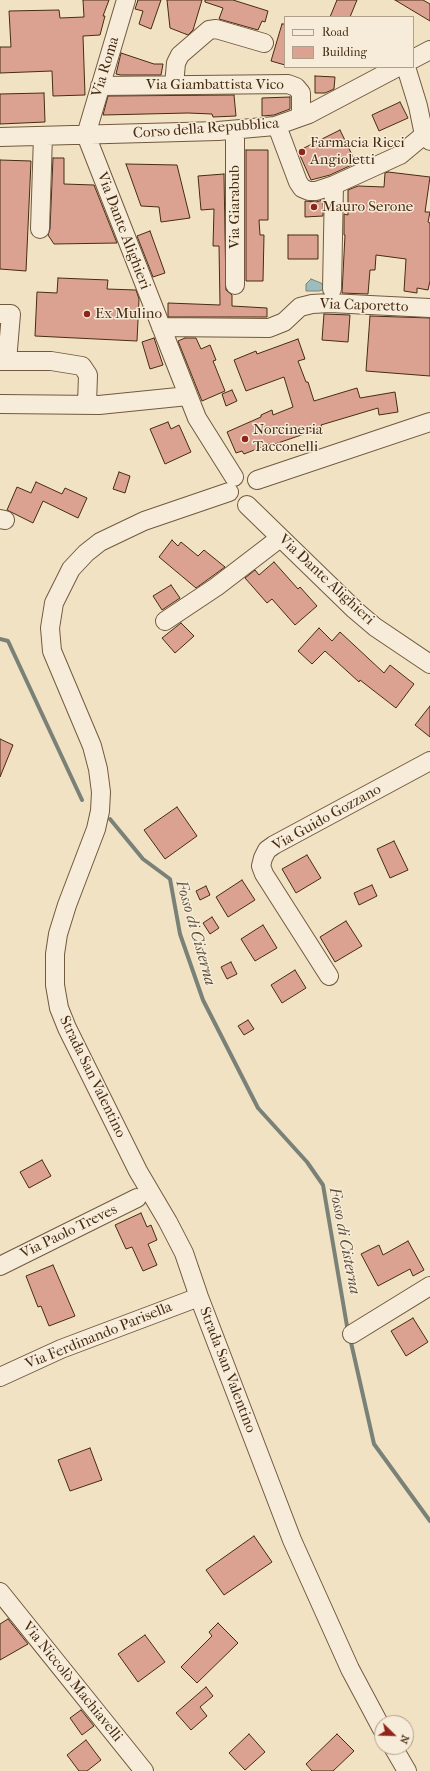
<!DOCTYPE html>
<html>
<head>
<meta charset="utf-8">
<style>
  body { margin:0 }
  #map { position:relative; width:430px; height:1771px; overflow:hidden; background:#f2e2c4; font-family:"IM FELL French Canon",serif }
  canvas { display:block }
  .legend { position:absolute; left:284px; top:16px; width:130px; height:52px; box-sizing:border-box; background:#f7ecd9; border:1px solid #b09f89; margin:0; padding:5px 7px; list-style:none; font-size:12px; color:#462c12 }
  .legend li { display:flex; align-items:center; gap:8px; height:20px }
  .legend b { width:20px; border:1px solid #b09f89 }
  .north { position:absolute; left:374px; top:1715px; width:40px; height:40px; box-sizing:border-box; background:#f7ecd9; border:1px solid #b09f89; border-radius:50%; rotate:113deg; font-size:11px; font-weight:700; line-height:16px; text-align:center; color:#462c12 }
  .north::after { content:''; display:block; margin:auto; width:14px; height:18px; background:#8f2418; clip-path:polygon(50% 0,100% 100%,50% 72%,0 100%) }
</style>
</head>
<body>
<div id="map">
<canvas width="430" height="1771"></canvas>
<ul class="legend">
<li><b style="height:5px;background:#f7ecd9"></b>Road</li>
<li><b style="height:11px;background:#dca291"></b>Building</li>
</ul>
<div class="north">N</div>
</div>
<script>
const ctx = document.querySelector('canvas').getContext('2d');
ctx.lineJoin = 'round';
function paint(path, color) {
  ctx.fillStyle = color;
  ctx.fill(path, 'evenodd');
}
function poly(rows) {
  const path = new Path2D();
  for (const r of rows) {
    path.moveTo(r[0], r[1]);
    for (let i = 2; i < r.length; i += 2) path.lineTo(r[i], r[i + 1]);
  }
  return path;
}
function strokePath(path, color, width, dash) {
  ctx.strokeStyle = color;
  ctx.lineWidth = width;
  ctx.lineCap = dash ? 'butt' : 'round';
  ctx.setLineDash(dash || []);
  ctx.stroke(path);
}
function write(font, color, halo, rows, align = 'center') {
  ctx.font = font + ' "IM FELL French Canon",serif';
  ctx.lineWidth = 3;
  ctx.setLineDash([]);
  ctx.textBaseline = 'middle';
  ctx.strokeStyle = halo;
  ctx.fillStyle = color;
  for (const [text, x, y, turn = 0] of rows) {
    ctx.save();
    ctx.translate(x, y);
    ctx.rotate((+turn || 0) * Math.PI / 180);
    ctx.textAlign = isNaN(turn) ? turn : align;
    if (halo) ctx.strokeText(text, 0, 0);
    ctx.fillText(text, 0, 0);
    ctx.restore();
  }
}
const water = poly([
  [311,279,321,283,324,287,322,290,319,291,306,291,306,284,311,279]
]);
const stream = poly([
  [0,639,8,641,82,800],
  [110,819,143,859,170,879,180,934,203,1000,258,1108,307,1162,323,1185,348,1332],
  [350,1338,374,1444,430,1521]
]);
const building = poly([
  [83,0,109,0,103,16,105,16,100,35,83,36,85,95,53,96,52,71,0,73,0,47,11,47,9,11,59,10,60,18,84,17,83,0],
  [138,0,161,0,151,29,139,24,143,11,135,9,138,0],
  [167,0,202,0,193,30,188,35,170,28,167,0],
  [205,0,233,0,268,11,265,22,262,21,258,30,219,19,223,8,205,2,205,0],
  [337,0,357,0,350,17,330,17,337,0],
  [395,0,423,0,430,4,430,21,395,0],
  [282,24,285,24,285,65,271,61,282,24],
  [121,53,154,64,163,64,161,75,121,75,116,74,121,53],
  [315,76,335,77,334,89,325,93,315,93,315,76],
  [44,93,45,122,0,124,0,94,44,93],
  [234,95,236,116,213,117,212,114,188,113,103,115,108,96,234,95],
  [290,97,290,109,274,115,262,116,262,98,290,97],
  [400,102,408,118,379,131,372,115,400,102],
  [340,130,356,163,330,175,311,180,298,151,340,130],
  [246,150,268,150,268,220,259,220,260,235,264,235,263,281,246,281,246,150],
  [53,158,64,158,64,184,94,185,117,243,54,244,48,235,50,229,53,158],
  [0,160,31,161,26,271,0,269,0,160],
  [126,164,177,165,190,218,161,222,159,207,141,206,126,164],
  [388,172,430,177,425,212,430,212,428,222,430,223,430,281,428,290,417,288,417,293,404,291,406,259,376,255,375,270,370,270,368,294,342,293,345,235,344,235,344,214,348,215,348,190,358,186,384,187,385,173,388,172],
  [224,174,226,290,232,295,232,306,267,308,267,317,168,317,168,303,220,305,219,246,213,246,214,209,201,210,198,176,224,174],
  [323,200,323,216,305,217,305,201,316,202,323,200],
  [150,231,165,273,153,277,137,236,150,231],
  [288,235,318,235,318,259,288,259,288,235],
  [58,278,108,280,107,289,136,290,139,299,137,341,35,336,37,292,57,293,58,278],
  [324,314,350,315,348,342,322,340,324,314],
  [370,316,430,318,430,376,366,371,370,316],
  [154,338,163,365,150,369,142,342,154,338],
  [185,338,196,338,201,349,210,345,216,360,213,361,225,391,202,401,178,341,185,338],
  [298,339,305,359,298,361,306,382,308,382,314,401,357,388,360,398,395,392,398,412,379,415,378,408,321,425,322,428,272,445,272,443,244,454,242,451,236,453,227,432,261,417,261,415,272,410,273,415,293,407,284,377,246,391,234,360,256,351,257,354,298,339],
  [232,390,237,401,226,406,222,394,232,390],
  [168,422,171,429,179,425,191,452,165,464,150,429,168,422],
  [119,472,130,476,125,493,113,489,119,472],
  [36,482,62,494,65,488,87,498,78,518,43,501,33,523,7,510,17,487,31,493,36,482],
  [172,540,178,546,181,542,198,556,204,550,225,567,196,588,159,557,172,540],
  [274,562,298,589,300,587,317,606,295,625,272,599,267,603,245,578,255,570,259,575,274,562],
  [171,585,180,598,162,610,153,596,171,585],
  [181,623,194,636,175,653,162,638,181,623],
  [319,628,332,641,340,632,384,673,390,665,414,684,396,708,360,680,359,682,325,651,312,664,298,651,319,628],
  [430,706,430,737,415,725,430,706],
  [0,739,13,745,0,777,0,739],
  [177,807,197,836,165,859,144,830,177,807],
  [394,841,408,870,390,878,377,849,394,841],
  [307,855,321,878,296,893,282,869,307,855],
  [242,880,255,900,228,917,216,897,242,880],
  [372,885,377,896,359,905,354,893,372,885],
  [206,886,210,895,200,900,196,891,206,886],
  [212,917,219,928,210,934,203,923,212,917],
  [346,921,362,946,335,962,320,937,346,921],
  [263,925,277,948,255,961,241,939,263,925],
  [231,962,237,974,227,979,221,967,231,962],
  [295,970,306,988,282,1003,271,985,295,970],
  [248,1020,254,1029,244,1035,238,1026,248,1020],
  [42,1160,51,1176,29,1188,20,1172,42,1160],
  [141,1213,147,1227,151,1225,157,1240,148,1244,157,1265,143,1271,132,1247,126,1249,115,1225,141,1213],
  [408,1241,424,1270,413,1276,410,1269,378,1286,361,1254,379,1245,383,1255,408,1241],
  [53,1265,75,1316,49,1326,41,1306,38,1307,26,1276,53,1265],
  [413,1318,428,1342,406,1356,391,1331,413,1318],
  [90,1448,102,1480,70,1491,58,1460,90,1448],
  [254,1536,272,1562,224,1595,206,1570,254,1536],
  [8,1619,28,1644,0,1660,0,1624,8,1619],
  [218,1623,238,1643,197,1683,181,1667,212,1636,209,1632,218,1623],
  [145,1635,165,1662,138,1682,118,1654,145,1635],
  [206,1687,213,1696,200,1707,207,1716,191,1730,176,1713,206,1687],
  [81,1710,94,1726,82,1735,70,1718,81,1710],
  [249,1734,265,1752,245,1770,229,1753,249,1734],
  [337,1734,354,1751,333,1771,312,1771,306,1764,337,1734],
  [86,1740,101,1760,87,1771,79,1771,67,1755,86,1740]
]);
const minor = poly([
  [413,59,430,50],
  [406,67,418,106,424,135,430,141],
  [174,85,176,63,180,55,209,30,216,29,264,43],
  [100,86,288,84,296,87,301,93,301,117],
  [277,126,298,182,302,188,309,191,316,191,334,185],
  [86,135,197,418,234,477],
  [86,135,126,0],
  [0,137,218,131,275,126,309,114,398,67],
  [40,229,43,136],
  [235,285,235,130],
  [332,289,334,185,400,155,424,135],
  [0,314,11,314,7,361],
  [161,327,269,328,284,322,300,307,312,304,330,303,430,308],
  [0,361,51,361,82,366,88,375,87,404],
  [0,404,99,405,188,396],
  [257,480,430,422],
  [229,492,144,521,100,542,86,553,71,569,54,603,50,628,52,651,92,746,98,769,101,792,100,811,96,829,67,905,58,934,55,954,55,985,59,1008,67,1028,138,1171,168,1222,184,1253,199,1297,292,1540,350,1669,382,1729],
  [247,505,355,610,375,627,430,664],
  [0,519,5,520],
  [165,621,216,587,280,538],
  [329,976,264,874,261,866,263,858,267,850,274,845,430,761],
  [0,1266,137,1198],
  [352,1334,430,1286],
  [0,1377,61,1349,199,1297],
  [0,1592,144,1771],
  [393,1747,407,1771]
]);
const markers = [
  [302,152,4,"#8f2418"],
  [314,207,4,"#8f2418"],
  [87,314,4,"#8f2418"],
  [245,439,4,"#8f2418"]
];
const streetNames = [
  ["Via Roma",106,67,-73],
  ["Via Giambattista Vico",215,85],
  ["Corso della Repubblica",206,129,-4],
  ["Via Giarabub",235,207,-90],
  ["Via Dante Alighieri",123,231,69],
  ["Via Caporetto",364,306,2],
  ["Via Dante Alighieri",326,580,43],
  ["Via Guido Gozzano",327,818,-29],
  ["Strada San Valentino",92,1077,64],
  ["Via Paolo Treves",69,1232,-26],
  ["Via Ferdinando Parisella",99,1336,-22],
  ["Strada San Valentino",227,1370,69],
  ["Via Niccolò Machiavelli",72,1682,51]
];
const poiNames = [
  ["Farmacia Ricci",310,143],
  ["Angioletti",310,160],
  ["Mauro Serone",322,207],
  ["Ex Mulino",95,314],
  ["Norcineria",253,430],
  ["Tacconelli",253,447]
];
const waterNames = [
  ["Fosso di Cisterna",195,933,74],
  ["Fosso di Cisterna",344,1241,79]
];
paint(water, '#9dbcbc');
strokePath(water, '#7a8278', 1);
strokePath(stream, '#7a8278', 4);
paint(building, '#dca291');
strokePath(building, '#462c12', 1);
strokePath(minor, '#715a3e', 20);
strokePath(minor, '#f7ecd9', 18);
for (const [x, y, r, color] of markers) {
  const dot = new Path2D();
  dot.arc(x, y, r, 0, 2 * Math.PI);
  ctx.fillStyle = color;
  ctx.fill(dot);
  strokePath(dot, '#f7ecd9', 1.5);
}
write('15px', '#462c12', '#f7ecd9', streetNames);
write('15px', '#462c12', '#f7ecd9', poiNames, 'left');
write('italic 16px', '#5c503c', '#f7ecd9', waterNames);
</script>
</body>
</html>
